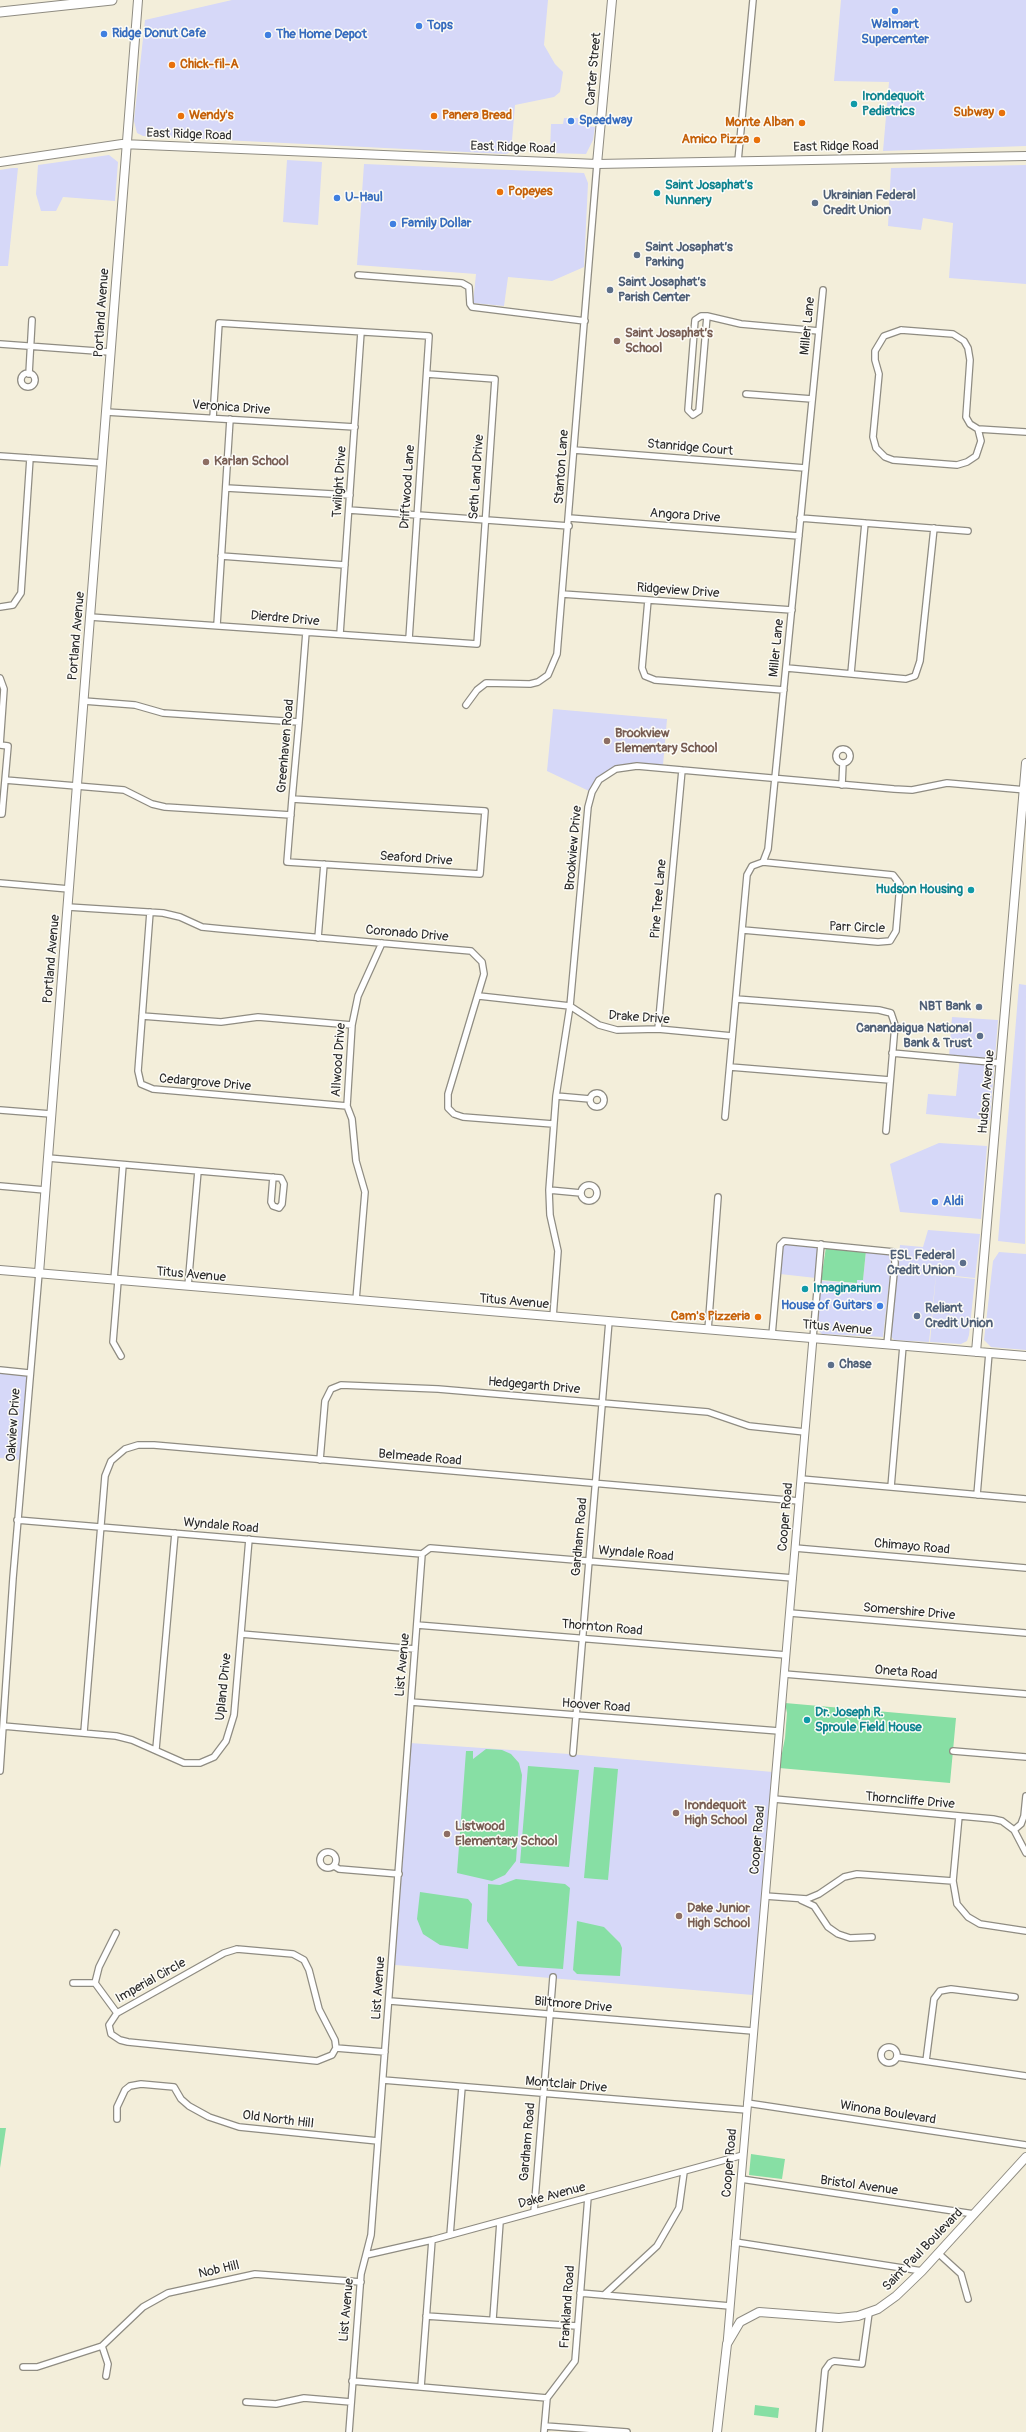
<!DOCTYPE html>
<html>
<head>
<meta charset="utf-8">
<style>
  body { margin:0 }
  canvas { display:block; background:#f3eeda }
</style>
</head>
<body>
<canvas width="1026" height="2432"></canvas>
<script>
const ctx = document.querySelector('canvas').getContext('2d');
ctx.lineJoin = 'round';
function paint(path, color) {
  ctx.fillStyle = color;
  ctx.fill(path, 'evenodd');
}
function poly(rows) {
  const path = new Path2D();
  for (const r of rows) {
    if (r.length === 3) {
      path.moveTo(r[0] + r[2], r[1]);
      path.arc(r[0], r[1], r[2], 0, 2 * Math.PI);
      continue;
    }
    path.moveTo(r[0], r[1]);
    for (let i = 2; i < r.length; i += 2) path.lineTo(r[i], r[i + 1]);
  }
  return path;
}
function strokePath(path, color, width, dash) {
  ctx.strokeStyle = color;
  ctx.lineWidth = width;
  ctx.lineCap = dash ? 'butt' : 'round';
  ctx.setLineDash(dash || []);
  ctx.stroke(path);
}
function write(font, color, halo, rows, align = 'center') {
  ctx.font = font + ' Pangolin,sans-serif';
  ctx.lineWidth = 3;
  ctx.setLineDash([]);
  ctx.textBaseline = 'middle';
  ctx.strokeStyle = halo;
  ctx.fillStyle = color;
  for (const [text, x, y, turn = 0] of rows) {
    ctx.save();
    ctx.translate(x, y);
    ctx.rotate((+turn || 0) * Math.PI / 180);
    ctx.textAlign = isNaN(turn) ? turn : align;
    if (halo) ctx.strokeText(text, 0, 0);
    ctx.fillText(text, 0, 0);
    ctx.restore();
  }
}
const built = poly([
  [232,0,548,0,544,45,555,64,563,72,560,92,554,97,515,105,511,152,506,154,143,136,137,133,134,121,145,20],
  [841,0,1026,0,1026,146,883,151,889,82,834,81],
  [564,118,578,118,578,125,595,127,593,140,586,154,550,153,551,124,563,124],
  [109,155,118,162,115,201,63,197,56,211,41,211,36,194,38,165],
  [287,160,322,162,318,225,283,222],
  [364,164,584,173,588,183,584,267,552,281,508,277,504,306,473,303,476,274,357,265],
  [1026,165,1026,284,949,278,953,223,923,218,921,230,888,226,891,168],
  [12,168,18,168,8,266,0,266,0,170],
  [553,709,667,719,663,765,628,764,616,767,600,776,589,791,547,771],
  [1019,984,1026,985,1025,1244,998,1241],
  [952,1017,998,1020,990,1120,926,1114,928,1094,956,1096,960,1056,949,1056],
  [939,1143,987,1146,981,1219,900,1212,890,1164],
  [928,1230,980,1234,975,1278,936,1274,929,1342,894,1340,890,1335,900,1245,923,1247],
  [785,1244,816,1246,818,1249,816,1278,780,1274,783,1246],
  [866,1250,891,1252,892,1257,883,1337,822,1334,818,1330,818,1323,821,1281,856,1283,857,1280,863,1280],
  [999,1252,1026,1254,1026,1350,991,1347,984,1340,993,1261],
  [936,1275,975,1279,969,1335,967,1341,961,1344,930,1342],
  [0,1370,29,1373,23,1460,0,1458],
  [410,1743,569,1754,773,1772,753,1995,395,1965]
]);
const green = poly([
  [826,1247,866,1250,863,1280,857,1280,857,1283,821,1280],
  [785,1703,956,1718,950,1783,779,1768,785,1738,787,1713],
  [486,1749,502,1750,511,1754,519,1763,522,1775,516,1861,505,1875,492,1881,457,1873,466,1751,473,1751,473,1759],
  [528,1766,579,1770,569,1867,520,1863],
  [594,1767,618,1769,608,1880,584,1878],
  [516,1879,565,1884,570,1888,563,1969,518,1966,487,1921,488,1884,500,1885],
  [420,1892,468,1899,472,1904,468,1949,440,1945,423,1934,417,1919],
  [577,1921,604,1927,620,1943,622,1948,620,1976,577,1974,573,1970],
  [0,2128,6,2128,0,2168],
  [751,2154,785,2159,782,2179,749,2175],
  [755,2405,779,2408,778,2418,754,2415]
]);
const minor = poly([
  [738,161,753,0],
  [358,275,462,283,469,287,470,304,472,307,585,321],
  [707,316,701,316,695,320,688,410,693,415,699,411,707,316,741,324,819,331],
  [901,330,953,334,964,341,968,348,970,360,966,417,970,424,978,429,981,441,976,456,967,462,957,465,893,460,885,457,876,448,873,437,879,374,875,360,875,351,884,336,901,330],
  [0,344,110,352],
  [28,380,7],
  [29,374,32,320],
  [746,394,812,399],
  [106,412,355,427],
  [213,418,219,323,429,336,409,639],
  [978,429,1026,432],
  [574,450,805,468],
  [0,456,102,463],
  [226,488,350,495],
  [349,510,569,526],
  [569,518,799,536],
  [800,518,968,531],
  [221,556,345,565],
  [562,594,792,610],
  [648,600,642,668,645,676,655,680,784,690],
  [0,607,13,605,21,593,30,458],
  [90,617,477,644,495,379,427,374],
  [217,625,230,419],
  [340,634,361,332],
  [787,668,906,679,915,676,920,661,934,528],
  [851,673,865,523],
  [0,678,4,689,0,745],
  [84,701,135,705,163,713,299,722],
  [466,705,477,690,486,683,530,684,538,682,548,675,557,654,597,164],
  [0,745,8,746,2,814,0,814],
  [843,756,7],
  [5,780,124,790,152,804,165,807,291,815],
  [842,785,843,763],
  [292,799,485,811,480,874,287,862,292,799,299,722,306,632],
  [0,883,69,889],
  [68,907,163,913,180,917,202,927,222,929,471,951,482,962,484,974,448,1094,448,1108,454,1114,463,1117,553,1124],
  [150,912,138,1071,141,1084,153,1089,347,1106],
  [743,930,878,942,890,941,896,931,900,884,893,875,763,862],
  [318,938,324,864],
  [479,996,570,1006,599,1025,617,1030,658,1029,732,1036],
  [736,999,879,1010,891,1013,895,1025,886,1131],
  [142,1016,221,1022,258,1017,352,1025],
  [658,1029,682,770],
  [892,1053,1001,1063],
  [730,1067,890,1080],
  [597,1100,7],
  [556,1096,590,1099],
  [0,1110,51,1114],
  [725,1117,747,875,752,866,763,862,768,849,823,290],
  [48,1158,281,1178,284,1184,282,1204,279,1208,273,1206,271,1202,273,1177],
  [589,1193,8],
  [0,1186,45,1190],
  [549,1190,581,1193],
  [114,1280,123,1165],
  [118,1281,113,1342,121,1356],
  [188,1286,198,1171],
  [356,1300,365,1192,356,1161,352,1119,347,1106,352,1025,358,996,382,943],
  [553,1317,558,1251,550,1215,549,1190,556,1096,570,1006,588,807,592,792,599,780,616,769,637,766,894,789,912,790,947,783,1026,790],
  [708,1330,718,1197],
  [772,1335,780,1245,784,1241,894,1252,895,1263,887,1344],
  [813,1338,821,1244],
  [0,1370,29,1373],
  [320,1460,325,1401,331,1389,341,1385,438,1389,708,1412,749,1426,805,1432],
  [801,1479,1026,1499],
  [891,1487,903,1346],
  [977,1495,989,1353],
  [17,1520,422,1554],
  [795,1548,1026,1568],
  [790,1613,1026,1633],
  [417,1625,786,1655],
  [241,1634,415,1649],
  [784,1674,1026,1694],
  [411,1702,779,1731],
  [3,1726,116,1736,132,1740,184,1763,200,1763,214,1757,226,1741,234,1715,249,1539],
  [84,1732,105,1476,111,1461,125,1449,138,1445,154,1445,799,1501],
  [156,1749,175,1533],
  [953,1751,1026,1757],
  [573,1753,609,1321],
  [0,1771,13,1578,39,1273],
  [774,1799,993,1819,1002,1821,1014,1830,1026,1853],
  [959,1816,953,1881,957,1904,968,1917,980,1924,1026,1931],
  [1014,1830,1021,1824,1024,1816,1026,1796],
  [328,1860,8],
  [334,1866,339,1869,399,1874],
  [765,1896,807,1899,819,1894,844,1877,857,1874,953,1881],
  [801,1900,814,1906,828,1927,838,1934,850,1938,872,1937],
  [237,1949,293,1954,304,1960,309,1970,319,2009,335,2040,336,2048,332,2055,317,2061,128,2042,120,2040,111,2034,109,2025,117,2013,224,1953,237,1949],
  [73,1983,95,1983,117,2013],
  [95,1983,99,1967,116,1933],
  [390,2001,753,2031],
  [889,2055,8],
  [336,2048,385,2052],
  [897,2057,1026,2076],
  [926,2061,934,1999,940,1991,951,1989,1015,1997],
  [383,2080,747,2110],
  [747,2103,1026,2145],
  [117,2119,117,2107,125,2090,130,2086,141,2084,174,2087,181,2099,189,2106,209,2117,239,2127,378,2141],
  [741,2179,974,2214],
  [534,2212,553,1977],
  [450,2235,462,2087],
  [735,2242,922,2271],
  [938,2253,961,2274,968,2299],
  [366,2255,432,2240,743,2155],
  [580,2293,730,2306],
  [604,2295,657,2246,679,2208,684,2172],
  [426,2316,577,2326],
  [493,2319,500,2222],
  [102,2346,108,2364,106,2376],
  [23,2367,37,2367,102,2346,143,2307,168,2293,255,2274,361,2282],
  [352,2381,547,2398],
  [421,2387,432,2240],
  [246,2402,276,2404,304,2398,351,2402],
  [545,2426,627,2432],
  [349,2432,361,2274,371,2235,422,1554,430,1548,793,1578],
  [544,2432,547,2398,575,2361,588,2197],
  [819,2432,825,2370,830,2363,834,2361,862,2364,869,2313]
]);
const tertiary = poly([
  [727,2344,813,1338]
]);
const secondary = poly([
  [0,162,122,144,597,164,1026,156],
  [597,164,612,0],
  [0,1270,1026,1356],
  [39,1273,138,0],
  [976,1352,1026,763],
  [717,2432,727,2344,740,2322,759,2312,839,2318,858,2316,878,2309,896,2296,922,2271,1026,2157]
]);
const primary = poly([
  [0,12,112,0]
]);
const markers = [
  [895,11,4,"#3f7fe0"],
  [419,26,4,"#3f7fe0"],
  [104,34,4,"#3f7fe0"],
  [268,35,4,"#3f7fe0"],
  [172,65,4,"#e8710a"],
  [854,104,4,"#0f9aa8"],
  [1002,113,4,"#e8710a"],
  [181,116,4,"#e8710a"],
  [434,116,4,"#e8710a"],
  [571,121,4,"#3f7fe0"],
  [802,123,4,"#e8710a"],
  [757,140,4,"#e8710a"],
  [500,192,4,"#e8710a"],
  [657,193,4,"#0f9aa8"],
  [337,198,4,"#3f7fe0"],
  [815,203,4,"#5c6f8a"],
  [393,224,4,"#3f7fe0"],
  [637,255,4,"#5c6f8a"],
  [610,290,4,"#5c6f8a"],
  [617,341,4,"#8d6e63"],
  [206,462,4,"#8d6e63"],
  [607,741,4,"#8d6e63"],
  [971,890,4,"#0f9aa8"],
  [979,1007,4,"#5c6f8a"],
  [980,1036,4,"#5c6f8a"],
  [935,1202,4,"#3f7fe0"],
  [963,1263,4,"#5c6f8a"],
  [805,1289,4,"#0f9aa8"],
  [880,1306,4,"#3f7fe0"],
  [917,1316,4,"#5c6f8a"],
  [758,1317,4,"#e8710a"],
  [831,1365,4,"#5c6f8a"],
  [807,1720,4,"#0f9aa8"],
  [676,1813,4,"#8d6e63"],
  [447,1834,4,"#8d6e63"],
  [679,1916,4,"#8d6e63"]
];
const shopNames = [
  ["Walmart",895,25,"center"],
  ["Supercenter",895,40,"center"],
  ["Tops",427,26],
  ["Ridge Donut Cafe",112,34],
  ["The Home Depot",276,35],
  ["Speedway",579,121],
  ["U-Haul",345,198],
  ["Family Dollar",401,224],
  ["Aldi",943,1202],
  ["House of Guitars",872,1306,"right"]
];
const foodNames = [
  ["Chick-fil-A",180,65],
  ["Subway",994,113,"right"],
  ["Wendy's",189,116],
  ["Panera Bread",442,116],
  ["Monte Alban",794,123,"right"],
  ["Amico Pizza",749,140,"right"],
  ["Popeyes",508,192],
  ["Cam's Pizzeria",750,1317,"right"]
];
const streetNames = [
  ["Carter Street",594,69,-85],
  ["East Ridge Road",189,135,2],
  ["East Ridge Road",836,147,-1],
  ["East Ridge Road",513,148,2],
  ["Portland Avenue",102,313,-86],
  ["Miller Lane",808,326,-84],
  ["Veronica Drive",231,408,4],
  ["Stanridge Court",690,448,5],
  ["Stanton Lane",562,467,-86],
  ["Seth Land Drive",477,477,-86],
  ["Twilight Drive",340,482,-86],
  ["Driftwood Lane",408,487,-86],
  ["Angora Drive",685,516,4],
  ["Ridgeview Drive",678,591,4],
  ["Dierdre Drive",285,619,5],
  ["Portland Avenue",77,636,-85],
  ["Miller Lane",777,648,-84],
  ["Greenhaven Road",286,746,-85],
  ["Brookview Drive",574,848,-85],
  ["Seaford Drive",416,859,4],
  ["Pine Tree Lane",659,899,-85],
  ["Parr Circle",857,928,2],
  ["Coronado Drive",407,934,5],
  ["Portland Avenue",52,959,-85],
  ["Drake Drive",639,1018,4],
  ["Allwood Drive",339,1060,-86],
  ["Cedargrove Drive",205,1083,5],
  ["Hudson Avenue",987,1092,-85],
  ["Titus Avenue",191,1275,5],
  ["Titus Avenue",514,1302,5],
  ["Titus Avenue",837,1328,5],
  ["Hedgegarth Drive",534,1386,5],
  ["Oakview Drive",14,1425,-86],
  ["Belmeade Road",420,1458,5],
  ["Cooper Road",786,1517,-85],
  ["Wyndale Road",221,1526,5],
  ["Gardham Road",580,1537,-85],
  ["Chimayo Road",912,1547,5],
  ["Wyndale Road",636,1554,5],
  ["Somershire Drive",909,1612,5],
  ["Thornton Road",602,1628,5],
  ["List Avenue",403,1665,-85],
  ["Oneta Road",906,1673,5],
  ["Upland Drive",224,1687,-84],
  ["Hoover Road",596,1706,4],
  ["Thorncliffe Drive",910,1801,5],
  ["Cooper Road",758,1840,-85],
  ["Imperial Circle",151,1981,-29],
  ["List Avenue",379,1988,-86],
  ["Biltmore Drive",573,2005,5],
  ["Montclair Drive",566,2085,5],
  ["Winona Boulevard",888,2113,9],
  ["Old North Hill",278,2120,7],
  ["Gardham Road",528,2142,-85],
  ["Cooper Road",730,2163,-85],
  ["Bristol Avenue",859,2186,8],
  ["Dake Avenue",552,2196,-15],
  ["Saint Paul Boulevard",923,2250,-46],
  ["Nob Hill",219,2270,-13],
  ["Frankland Road",568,2307,-86],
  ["List Avenue",347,2310,-85]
];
const cultureNames = [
  ["Irondequoit",862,97],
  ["Pediatrics",862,112],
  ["Saint Josaphat’s",665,186],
  ["Nunnery",665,201],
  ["Hudson Housing",963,890,"right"],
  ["Imaginarium",813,1289],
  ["Dr. Joseph R.",815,1713],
  ["Sproule Field House",815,1728]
];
const serviceNames = [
  ["Ukrainian Federal",823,196],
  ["Credit Union",823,211],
  ["Saint Josaphat’s",645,248],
  ["Parking",645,263],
  ["Saint Josaphat’s",618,283],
  ["Parish Center",618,298],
  ["NBT Bank",971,1007,"right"],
  ["Canandaigua National",972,1029,"right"],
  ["Bank & Trust",972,1044,"right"],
  ["ESL Federal",955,1256,"right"],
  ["Credit Union",955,1271,"right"],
  ["Reliant",925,1309],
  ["Credit Union",925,1324],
  ["Chase",839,1365]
];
const educationNames = [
  ["Saint Josaphat’s",625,334],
  ["School",625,349],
  ["Karlan School",214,462],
  ["Brookview",615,734],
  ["Elementary School",615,749],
  ["Irondequoit",684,1806],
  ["High School",684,1821],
  ["Listwood",455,1827],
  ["Elementary School",455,1842],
  ["Dake Junior",687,1909],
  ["High School",687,1924]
];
paint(built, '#d6d8f8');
paint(green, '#87dfa4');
strokePath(minor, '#8f8c82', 8);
strokePath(tertiary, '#8f8c82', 9);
strokePath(secondary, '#8f8c82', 10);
strokePath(primary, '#8f8c82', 11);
strokePath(minor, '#fff', 5.5);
strokePath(tertiary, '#fff', 7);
strokePath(secondary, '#fff', 8);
strokePath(primary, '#fff', 9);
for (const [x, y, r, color] of markers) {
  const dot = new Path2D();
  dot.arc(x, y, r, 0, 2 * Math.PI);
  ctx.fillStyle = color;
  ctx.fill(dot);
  strokePath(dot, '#fdfcf7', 1.5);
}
write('bold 13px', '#366cbe', '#fdfcf7', shopNames, 'left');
write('bold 13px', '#c56008', '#fdfcf7', foodNames, 'left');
write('13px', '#2b2b2b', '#fdfcf7', streetNames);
write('bold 13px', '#0d838f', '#fdfcf7', cultureNames, 'left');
write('bold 13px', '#4e5e75', '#fdfcf7', serviceNames, 'left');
write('bold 13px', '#785e54', '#fdfcf7', educationNames, 'left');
</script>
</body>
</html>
